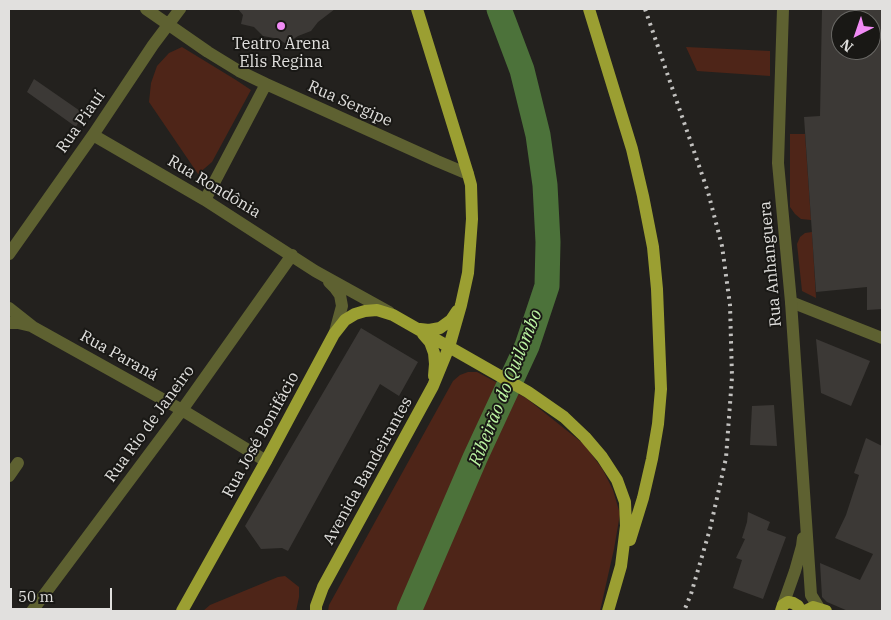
<!DOCTYPE html>
<html>
<head>
<meta charset="utf-8">
<style>
  body { margin:0 }
  #map { position:relative; width:891px; height:620px; overflow:hidden; background:#23211e; font-family:"IBM Plex Serif",serif }
  canvas { display:block }
  .frame { position:absolute; inset:0; border:10px solid #e1e0de; pointer-events:none }
  .north { position:absolute; left:831px; top:10px; width:50px; height:50px; box-sizing:border-box; background:#191815; border:1px solid #696865; border-radius:50%; rotate:221deg; font-size:14px; font-weight:700; line-height:20px; text-align:center; color:#e1e0de }
  .north::after { content:''; display:block; margin:auto; width:18px; height:22px; background:#f18bf5; clip-path:polygon(50% 0,100% 100%,50% 72%,0 100%) }
  .scale { position:absolute; left:10px; top:588px; width:102px; height:22px; box-sizing:border-box; border:2px solid #e1e0de; border-top:0; padding-left:6px; font-size:15px; line-height:18px; white-space:nowrap; color:#e1e0de; -webkit-text-stroke:4px #191815; paint-order:stroke }
</style>
</head>
<body>
<div id="map">
<canvas width="891" height="620"></canvas>
<div class="frame"></div>
<div class="north">N</div>
<div class="scale">50 m</div>
</div>
<script>
const ctx = document.querySelector('canvas').getContext('2d');
ctx.lineJoin = 'round';
function paint(path, color) {
  ctx.fillStyle = color;
  ctx.fill(path, 'evenodd');
}
function poly(rows) {
  const path = new Path2D();
  for (const r of rows) {
    path.moveTo(r[0], r[1]);
    for (let i = 2; i < r.length; i += 2) path.lineTo(r[i], r[i + 1]);
  }
  return path;
}
function strokePath(path, color, width, dash) {
  ctx.strokeStyle = color;
  ctx.lineWidth = width;
  ctx.lineCap = dash ? 'butt' : 'round';
  ctx.setLineDash(dash || []);
  ctx.stroke(path);
}
function write(font, color, halo, rows, align = 'center') {
  ctx.font = font + ' "IBM Plex Serif",serif';
  ctx.lineWidth = 4;
  ctx.setLineDash([]);
  ctx.textBaseline = 'middle';
  ctx.strokeStyle = halo;
  ctx.fillStyle = color;
  for (const [text, x, y, turn = 0] of rows) {
    ctx.save();
    ctx.translate(x, y);
    ctx.rotate((+turn || 0) * Math.PI / 180);
    ctx.textAlign = isNaN(turn) ? turn : align;
    if (halo) ctx.strokeText(text, 0, 0);
    ctx.fillText(text, 0, 0);
    ctx.restore();
  }
}
const green = poly([
  [182,47,236,80,251,90,212,162,198,174,149,102,151,83,157,66,169,53],
  [686,47,770,51,770,76,697,71],
  [790,134,805,134,811,220,801,219,795,214,790,207],
  [812,232,816,298,802,291,797,244,800,237,805,233],
  [468,372,477,372,526,398,585,445,603,470,613,490,620,514,614,549,600,611,328,611,329,605,448,390,453,381,460,375],
  [285,576,299,587,299,597,296,611,203,611,210,605,278,577]
]);
const river = poly([
  [409,611,475,458,527,346,547,286,548,242,545,185,538,135,522,70,499,9]
]);
const building = poly([
  [238,9,335,9,318,22,311,31,298,36,286,44,279,39,263,36,254,27,241,24,243,15],
  [822,9,882,9,882,309,867,310,867,287,816,292,804,117,820,116],
  [841,20,871,20,871,50,841,50],
  [34,79,83,113,76,127,27,92],
  [361,328,418,362,399,396,380,384,288,551,282,548,261,549,245,526],
  [816,339,870,361,851,406,821,393],
  [774,405,777,446,750,445,752,406],
  [866,438,882,446,882,611,848,611,827,602,822,597,820,563,860,580,873,554,835,538,846,515,859,475,854,473],
  [748,512,770,522,767,530,786,537,763,599,733,588,742,560,736,558,745,539,742,538,747,522]
]);
const minor = poly([
  [146,9,208,52,239,71,266,84,437,161,468,174],
  [93,135,205,200,315,271,389,312],
  [205,200,266,84],
  [9,254,93,135,153,45,180,9],
  [329,282,335,288,340,295,342,306,335,332],
  [791,302,882,338],
  [9,308,33,327,182,410,266,461],
  [9,323,18,323,31,326],
  [9,476,18,463],
  [32,611,182,410,292,255]
]);
const tertiary = poly([
  [783,9,778,163,791,302,811,595,819,608],
  [783,605,795,571,802,546,803,538]
]);
const primary = poly([
  [589,9,632,149,643,196,653,247,657,289,661,389,658,424,652,459,643,498,630,540],
  [420,329,429,330,440,328,451,320,457,311],
  [423,334,430,342,434,353,435,364,434,376],
  [182,611,266,461,334,334,345,320,355,314,365,311,377,310,393,315,528,392,564,417,585,437,602,457,617,480,625,502,626,526,621,566,608,611],
  [316,611,316,606,323,587,433,386,449,347,461,305,468,273,472,219,471,185,468,174,417,9],
  [781,611,783,605,788,602,793,603,798,606,801,611],
  [805,611,813,607,826,611]
]);
const rail = poly([
  [645,9,708,192,722,246,730,305,732,377,726,458,710,529,691,594,684,611]
]);
const markers = [
  [281,26,5,"#f18bf5"]
];
const poiNames = [
  ["Teatro Arena",281,44],
  ["Elis Regina",281,62]
];
const streetNames = [
  ["Rua Sergipe",350,104,24],
  ["Rua Piauí",81,122,-55],
  ["Rua Rondônia",214,187,31],
  ["Rua Anhanguera",771,264,-95],
  ["Rua Paraná",119,356,29],
  ["Rua Rio de Janeiro",150,424,-54],
  ["Rua José Bonifácio",261,435,-61],
  ["Avenida Bandeirantes",368,471,-61]
];
const waterNames = [
  ["Ribeirão do Quilombo",506,388,-68]
];
paint(green, '#4e2518');
strokePath(river, '#4c723a', 25);
paint(building, '#3c3936');
strokePath(minor, '#5e6131', 12);
strokePath(tertiary, '#5e6131', 12);
strokePath(primary, '#9b9f32', 12);
strokePath(rail, '#c2c1bf', 4, [2.5, 5]);
for (const [x, y, r, color] of markers) {
  const dot = new Path2D();
  dot.arc(x, y, r, 0, 2 * Math.PI);
  ctx.fillStyle = color;
  ctx.fill(dot);
  strokePath(dot, '#191815', 2);
}
write('16px', '#e1e0de', '#191815', poiNames);
write('16px', '#e1e0de', '#191815', streetNames);
write('italic 18px', '#bdf6a3', '#191815', waterNames);
</script>
</body>
</html>
